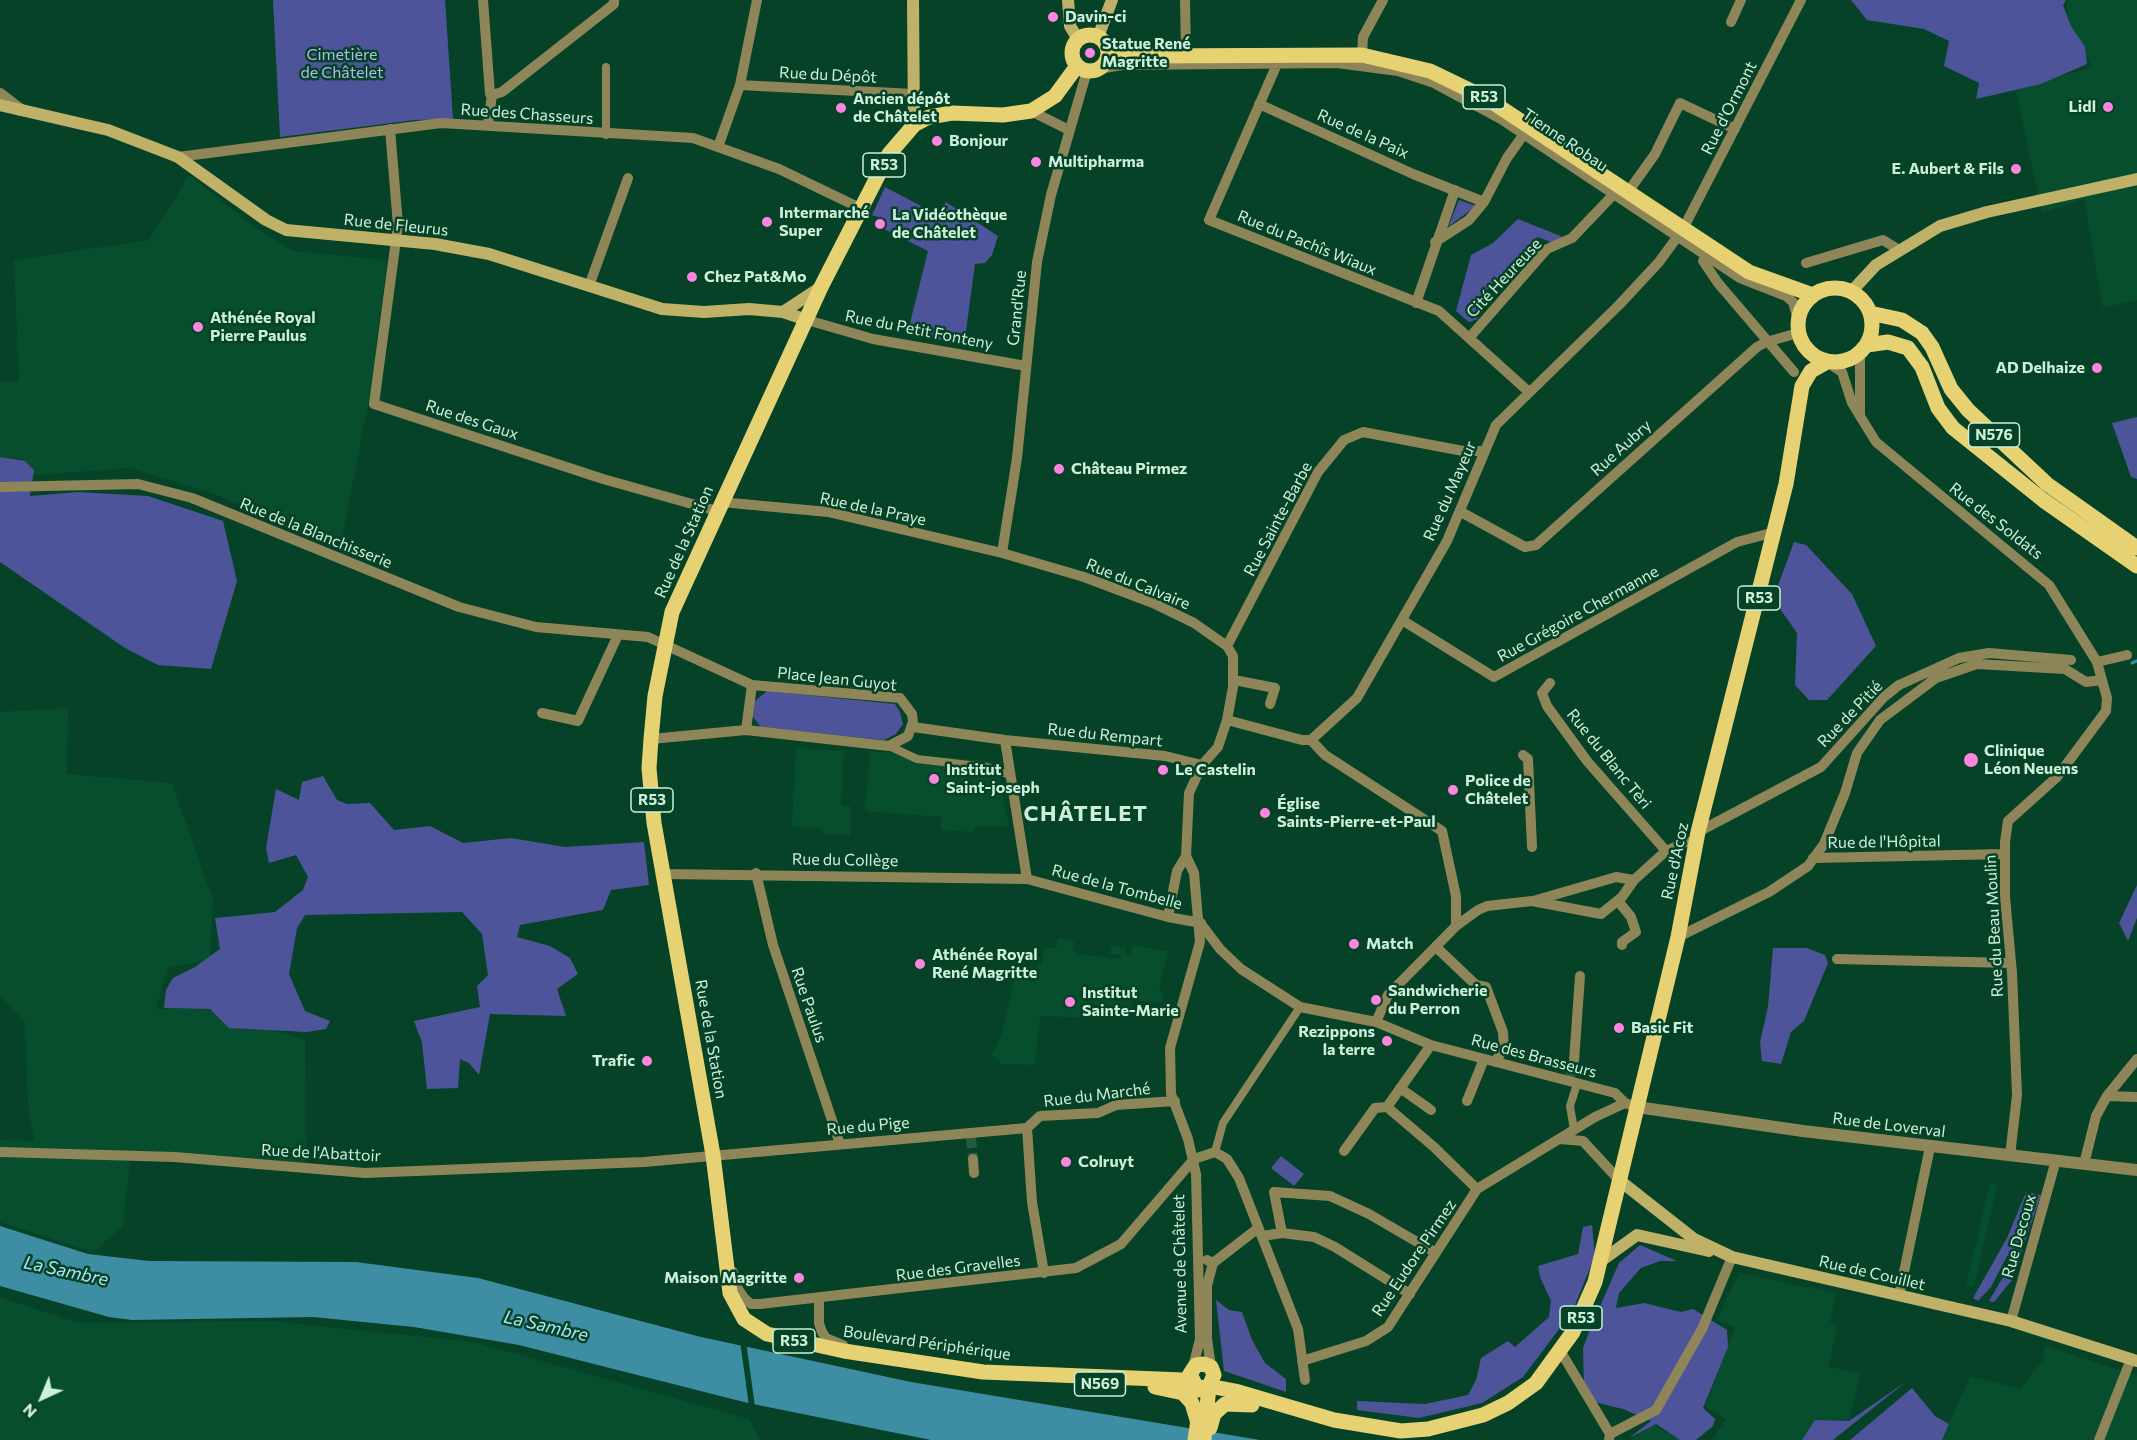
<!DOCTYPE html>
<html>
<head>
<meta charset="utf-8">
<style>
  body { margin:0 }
  #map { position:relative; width:2137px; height:1440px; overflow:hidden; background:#054227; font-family:Commissioner,sans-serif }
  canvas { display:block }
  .north { position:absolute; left:12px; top:1368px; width:60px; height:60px; -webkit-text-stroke:4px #054227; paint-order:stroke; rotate:224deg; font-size:16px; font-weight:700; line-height:24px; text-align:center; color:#ccf0d9 }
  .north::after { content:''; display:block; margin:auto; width:21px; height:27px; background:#ccf0d9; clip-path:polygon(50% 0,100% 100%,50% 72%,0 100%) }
</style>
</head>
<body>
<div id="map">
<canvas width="2137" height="1440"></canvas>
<div class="north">N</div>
</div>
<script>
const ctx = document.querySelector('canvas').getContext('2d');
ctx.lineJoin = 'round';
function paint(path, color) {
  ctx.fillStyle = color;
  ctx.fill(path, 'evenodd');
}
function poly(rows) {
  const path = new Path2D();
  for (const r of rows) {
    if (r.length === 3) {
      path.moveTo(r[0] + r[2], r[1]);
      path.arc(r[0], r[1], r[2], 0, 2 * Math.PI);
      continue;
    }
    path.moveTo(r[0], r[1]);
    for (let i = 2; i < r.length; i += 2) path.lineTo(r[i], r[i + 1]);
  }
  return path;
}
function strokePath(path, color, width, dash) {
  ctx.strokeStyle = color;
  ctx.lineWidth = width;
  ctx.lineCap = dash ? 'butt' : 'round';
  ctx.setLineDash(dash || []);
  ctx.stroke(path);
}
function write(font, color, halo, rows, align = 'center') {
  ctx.font = font + ' Commissioner,sans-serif';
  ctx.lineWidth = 5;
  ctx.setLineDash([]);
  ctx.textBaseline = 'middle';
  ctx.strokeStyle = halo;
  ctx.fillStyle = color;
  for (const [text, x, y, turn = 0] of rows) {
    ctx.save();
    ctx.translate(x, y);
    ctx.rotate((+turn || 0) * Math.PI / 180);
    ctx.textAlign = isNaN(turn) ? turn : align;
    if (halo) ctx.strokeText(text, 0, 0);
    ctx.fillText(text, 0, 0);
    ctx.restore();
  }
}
const built = poly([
  [2068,0,2137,0,2137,300,2103,308,2084,199,2042,213,2016,90,2092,67,2071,26,2066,4],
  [189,175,250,224,293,251,387,260,370,394,341,543,211,493,130,468,23,476,22,459,0,457,0,381,19,382,14,260,149,240],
  [68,708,67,774,172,783,213,900,210,961,168,967,156,1009,204,1009,305,1040,306,1163,131,1153,123,1226,93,1252,0,1222,0,1140,34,1141,28,1105,25,1022,0,996,0,712],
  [796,748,844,751,841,805,850,806,850,835,827,835,820,828,792,827],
  [870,751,988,761,997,766,1009,827,974,826,973,832,941,830,942,817,865,811],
  [1058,938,1074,941,1073,950,1076,950,1076,954,1121,959,1121,955,1110,954,1111,946,1125,947,1125,955,1131,956,1132,945,1168,951,1159,989,1163,993,1162,1003,1132,1000,1131,1009,1117,1009,1116,1019,1040,1016,1035,1065,1001,1064,992,1055,1001,1035,1018,965,1037,967,1038,963,1042,964,1044,947,1056,948],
  [1990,1184,1997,1186,1974,1287,1966,1285],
  [1739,1273,1836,1293,1830,1322,1838,1325,1828,1366,1860,1374,1849,1421,1815,1420,1802,1440,1712,1440,1726,1419,1705,1407,1735,1327,1717,1320],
  [0,1297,79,1323,271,1321,474,1342,749,1419,760,1440,0,1440],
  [2045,1345,2137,1376,2137,1440,1942,1440,1970,1376,2020,1389,2043,1360],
  [1654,1425,1680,1440,1631,1440,1636,1433]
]);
const green = poly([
  [273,0,445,0,453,119,415,120,280,137],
  [1851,0,2066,0,2063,5,2071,26,2085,47,2087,64,2041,84,1976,99,1979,83,1944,66,1949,41,1924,29,1867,20],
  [885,187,938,215,946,202,998,236,992,255,985,263,975,264,964,346,908,331,928,251,884,229,886,220,872,215],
  [1459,200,1476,206,1448,227],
  [1518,219,1563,237,1553,243,1538,237,1516,261,1518,276,1500,276,1477,300,1478,319,1469,322,1456,311,1471,255,1493,243],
  [2137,417,2137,479,2131,477,2112,423],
  [0,457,25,461,34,470,30,496,78,492,148,496,223,521,237,581,211,669,158,665,125,648,0,562],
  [1794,542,1806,545,1852,594,1876,646,1827,700,1809,700,1795,685,1797,633,1773,599],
  [767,691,895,704,900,712,903,724,896,734,884,740,761,727,753,717,754,702],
  [323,776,337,800,347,804,370,803,394,830,430,826,463,843,511,838,565,847,644,842,649,885,611,890,603,910,520,925,517,937,550,946,570,958,578,974,557,989,566,1016,490,1014,479,1075,469,1063,460,1059,458,1088,427,1089,422,1043,414,1021,480,1007,477,986,488,975,482,934,462,912,305,915,297,928,289,974,305,1011,330,1021,326,1029,307,1032,229,1028,210,1009,164,1008,166,990,173,978,195,967,220,949,215,918,275,912,303,890,308,877,296,855,269,863,266,848,276,789,299,800,302,782],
  [2137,885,2137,918,2128,941,2119,923],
  [1773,948,1807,948,1825,955,1828,963,1804,1021,1791,1032,1781,1064,1762,1061,1760,1042,1768,1007],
  [1281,1156,1304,1174,1294,1186,1271,1168],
  [2026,1192,2041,1195,2012,1280,1994,1302,1989,1301,2014,1258,2007,1256,1991,1287,1978,1301,1973,1298,2007,1238],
  [1592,1225,1595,1256,1572,1312,1523,1377,1482,1403,1419,1418,1357,1410,1357,1401,1425,1404,1468,1395,1476,1380,1481,1358,1508,1341,1515,1347,1549,1317,1551,1301,1540,1277,1538,1266,1578,1254,1583,1227],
  [1640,1245,1677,1261,1660,1261,1641,1268,1619,1293,1616,1308,1644,1303,1681,1312,1693,1309,1727,1330,1728,1347,1703,1408,1715,1419,1713,1426,1696,1440,1680,1440,1656,1424,1629,1438,1651,1421,1623,1409,1594,1402,1584,1387,1583,1348,1591,1327,1619,1263],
  [1216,1300,1229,1310,1242,1312,1252,1340,1265,1363,1286,1379,1286,1392,1224,1371],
  [1907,1381,1833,1440,1802,1440,1815,1420,1849,1421],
  [1912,1388,1935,1416,1949,1424,1942,1440,1850,1440]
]);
const water = poly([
  [0,1226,88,1254,149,1261,356,1262,478,1278,701,1337,911,1382,1260,1440,931,1440,748,1403,519,1345,414,1327,313,1317,132,1320,109,1317,0,1286]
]);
const pier = poly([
  [740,1341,746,1341,755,1407,749,1406]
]);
const stream = poly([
  [2132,663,2137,661]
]);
const minorTunnel = poly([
  [1570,1077,1574,1061],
  [971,1138,973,1159]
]);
const pedestrian = poly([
  [606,135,606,67],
  [889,746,917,759,987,767,1010,775],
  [1574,1130,1570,1106,1577,1084],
  [1215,1152,1223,1123,1300,1007]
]);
const minor = poly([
  [483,0,490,94,492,95,488,124],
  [1185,0,1186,56],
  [1731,22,1741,0],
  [1362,55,1363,37,1383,0],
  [1277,64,1209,220,1439,311,1529,392],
  [1099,69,1122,65,1337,63,1398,71,1434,83,1501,119,1740,278,1786,296,1793,302,1798,320],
  [740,85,914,94],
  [492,95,502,92,614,4,614,0],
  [1259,104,1413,174,1484,202],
  [1031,111,1069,130],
  [390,129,398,225,374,404,603,479,717,511],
  [718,147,740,85,757,0],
  [178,157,441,123,693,138,779,169,862,209],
  [1628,192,1655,154,1680,103,1735,129],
  [1683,229,1801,0],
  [1435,242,1469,220,1484,202,1507,158,1524,134],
  [1707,255,1703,261,1718,283,1794,372],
  [1806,263,1883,240,1899,250],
  [589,286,628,178],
  [1416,303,1455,190],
  [807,320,873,339,1026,366],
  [1470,337,1547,249,1572,238,1614,194],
  [1860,354,1860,415],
  [1827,362,1842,372,1852,403,1876,442,2049,585,2097,662,2107,698,2106,711,2057,777,2008,821,2005,842,2005,897,2012,973,2017,1095,2010,1156],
  [0,487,138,484,192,498,459,607,536,627,648,637,752,685],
  [721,502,828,512,1002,553,1084,577,1153,603,1194,623,1227,646,1233,656,1233,687,1227,720,1218,747,1202,765,1189,793,1186,856,1194,873,1200,942,1170,1048,1171,1094,1188,1139,1196,1174,1200,1339,1193,1367],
  [1461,512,1525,547,1536,545,1757,347,1766,342,1798,333],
  [1002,553,1017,458,1037,262,1051,195,1087,71],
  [1402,620,1494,677,1737,542,1775,532],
  [1227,646,1318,472,1344,440,1363,432,1463,451,1483,451],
  [2097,662,2127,655],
  [1234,680,1275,688,1270,704],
  [1550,683,1542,693,1547,706,1587,761,1666,851],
  [542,713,578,721,618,635],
  [1227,720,1302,740,1311,740,1357,698,1447,541,1496,425,1619,305,1659,262,1678,236],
  [913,727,1005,740,1165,756,1202,765],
  [651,739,746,730,889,746,908,736,913,722,912,714,900,698,752,685,746,730],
  [1005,740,1027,879],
  [1311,740,1325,755,1442,831,1456,896,1456,926],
  [1523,755,1528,759,1532,847],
  [1698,832,1821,767,1884,697,1899,685,1959,658,1989,653,2071,660],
  [1813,858,2005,854],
  [756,873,773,945,840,1144],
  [663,874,1027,879,1168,917,1201,923],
  [1533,901,1616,877,1634,880,1666,851,1686,842,1696,842],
  [1618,901,1631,917,1636,932,1622,942,1622,945],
  [1168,917,1177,871,1186,856],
  [1201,924,1220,949,1241,969,1300,1007,1376,1022,1431,1045,1615,1093,1625,1103],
  [1678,937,1769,892,1808,866,1824,844,1845,793,1857,753,1880,720,1936,678,1977,664,2065,669,2086,682,2102,680],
  [1437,948,1476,985,1486,987,1503,1032,1504,1048,1495,1062],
  [1837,959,2011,963],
  [1376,1022,1388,995,1456,926,1478,910,1487,906,1532,901,1601,914,1622,897,1634,880],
  [1574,1061,1580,976],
  [1400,1088,1431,1110],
  [2107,1096,2137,1097],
  [1467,1101,1484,1059],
  [1387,1107,1434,1147,1477,1189],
  [1387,1107,1431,1045],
  [1027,1128,1040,1116,1098,1113,1116,1105,1175,1101],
  [1027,1128,1032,1202,1044,1273],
  [1560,1139,1583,1141,1619,1180],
  [1344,1151,1375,1108,1387,1107],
  [0,1152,175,1157,365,1173,644,1162,1027,1128],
  [973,1159,974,1173],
  [1194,1159,1215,1152,1227,1159,1239,1178,1298,1329,1305,1380],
  [2084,1164,2096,1116,2107,1096,2137,1059],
  [1282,1233,1274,1192,1330,1196,1369,1214,1436,1253],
  [1262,1236,1282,1233,1314,1237,1335,1247,1410,1294],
  [1207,1260,1213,1263,1257,1229],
  [733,1272,738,1289,744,1298,751,1304,760,1304,1076,1268,1121,1244,1194,1159],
  [1899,1296,1930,1147],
  [819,1298,819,1323,822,1332,826,1338,843,1345],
  [2011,1321,2056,1160],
  [1561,1352,1610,1434],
  [1302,1361,1366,1341,1388,1327,1477,1189,1595,1117,1625,1103,1631,1105],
  [1211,1367,1207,1339,1207,1286,1213,1263],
  [1609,1440,1610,1434,1656,1410,1702,1329,1732,1257],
  [2099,1440,2131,1359]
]);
const tertiary = poly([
  [0,94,21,110],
  [1637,1107,1803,1131,2137,1170]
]);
const secondary = poly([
  [913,0,914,125],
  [1068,0,1070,26,1078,39],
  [1098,37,1112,0],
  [0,105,108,130,178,157,266,220,286,230,435,244,489,254,662,309,704,312,749,309,783,312,807,320],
  [1851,292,1876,265,1940,226,1987,212,2137,179],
  [783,312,821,287],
  [1619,1180,1694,1239,1732,1257,2011,1321,2137,1361],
  [1601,1261,1637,1235,1709,1251]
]);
const primary = poly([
  [1090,53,18],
  [1108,48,1115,53,1142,56,1362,55,1430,71,1486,98,1749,272,1813,295],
  [1077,66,1055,96,1031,111,1003,115,952,113,929,117,914,125,889,154,821,287,672,612,655,696,651,739,649,768,654,823,713,1155,730,1293,744,1319,767,1334,844,1351,983,1372,1183,1380,1201,1388,1209,1386,1235,1391,1334,1420,1401,1431,1428,1429,1483,1415,1508,1403,1536,1383,1573,1332,1595,1282,1678,937,1698,832,1786,484,1802,386,1811,371,1827,362],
  [1835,325,37],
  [1870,313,1902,320,1922,333,1932,347,1951,389,1968,410,2047,484,2137,548],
  [1867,345,1888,342,1908,348,1922,367,1938,408,1953,428,2043,500,2137,566],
  [1155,1387,1183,1393,1192,1403,1198,1423],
  [1198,1390,1190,1374,1196,1365,1204,1364,1211,1367,1214,1375,1209,1386,1204,1440],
  [1210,1428,1214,1414,1225,1404,1252,1405],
  [1195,1440,1199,1413]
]);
const markers = [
  [1053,17,6,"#fe85df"],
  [1090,53,6,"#fe85df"],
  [2108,107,6,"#fe85df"],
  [841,108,6,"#fe85df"],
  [937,141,6,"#fe85df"],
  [1036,162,6,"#fe85df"],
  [2016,169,6,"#fe85df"],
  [767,222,6,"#fe85df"],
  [880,224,6,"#fe85df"],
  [692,277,6,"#fe85df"],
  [198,327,6,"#fe85df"],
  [2097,368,6,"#fe85df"],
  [1059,469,6,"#fe85df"],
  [1971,760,8,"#fe85df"],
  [1163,770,6,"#fe85df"],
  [934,779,6,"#fe85df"],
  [1453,790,6,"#fe85df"],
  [1265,813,6,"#fe85df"],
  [1354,944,6,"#fe85df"],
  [920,964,6,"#fe85df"],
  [1376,1000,6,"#fe85df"],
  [1070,1002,6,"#fe85df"],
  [1619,1028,6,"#fe85df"],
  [1387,1041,6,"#fe85df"],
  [647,1061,6,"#fe85df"],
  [1066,1162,6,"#fe85df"],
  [799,1278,6,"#fe85df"]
];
const shields = [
  [1484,97,42],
  [884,165,42],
  [1994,435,51],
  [1759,598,42],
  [652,800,42],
  [1581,1318,42],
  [794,1341,42],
  [1100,1384,51]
];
const shieldNames = [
  ["R53",1484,97],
  ["R53",884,165],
  ["N576",1994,435],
  ["R53",1759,598],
  ["R53",652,800],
  ["R53",1581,1318],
  ["R53",794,1341],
  ["N569",1100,1384]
];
const poiNames = [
  ["Davin-ci",1065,17],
  ["Statue René",1102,44],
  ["Magritte",1102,62],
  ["Ancien dépôt",853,99],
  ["de Châtelet",853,117],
  ["Lidl",2096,107,"right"],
  ["Bonjour",949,141],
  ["Multipharma",1048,162],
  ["E. Aubert & Fils",2004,169,"right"],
  ["Intermarché",779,213],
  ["Super",779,231],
  ["La Vidéothèque",892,215],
  ["de Châtelet",892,233],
  ["Chez Pat&Mo",704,277],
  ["Athénée Royal",210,318],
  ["Pierre Paulus",210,336],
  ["AD Delhaize",2085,368,"right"],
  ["Château Pirmez",1071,469],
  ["Clinique",1984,751],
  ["Léon Neuens",1984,769],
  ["Institut",946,770],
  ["Saint-joseph",946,788],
  ["Le Castelin",1175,770],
  ["Police de",1465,781],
  ["Châtelet",1465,799],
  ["Église",1277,804],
  ["Saints-Pierre-et-Paul",1277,822],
  ["Match",1366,944],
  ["Athénée Royal",932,955],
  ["René Magritte",932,973],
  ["Sandwicherie",1388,991],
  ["du Perron",1388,1009],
  ["Institut",1082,993],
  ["Sainte-Marie",1082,1011],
  ["Basic Fit",1631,1028],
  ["Rezippons",1375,1032,"right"],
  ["la terre",1375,1050,"right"],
  ["Trafic",635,1061,"right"],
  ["Colruyt",1078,1162],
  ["Maison Magritte",787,1278,"right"]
];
const parkNames = [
  ["Cimetière",342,55],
  ["de Châtelet",342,73]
];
const streetNames = [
  ["Rue du Dépôt",828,75,3],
  ["Rue d'Ormont",1729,108,-63],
  ["Rue des Chasseurs",527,114,4],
  ["Rue de la Paix",1363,134,24],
  ["Tienne Robau",1565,140,34],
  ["Rue de Fleurus",396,225,6],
  ["Rue du Pachîs Wiaux",1307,243,22],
  ["Cité Heureuse",1504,278,-47],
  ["Grand'Rue",1017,308,-84],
  ["Rue du Petit Fonteny",919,330,11],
  ["Rue des Gaux",472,420,18],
  ["Rue Aubry",1621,448,-42],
  ["Rue du Mayeur",1450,491,-66],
  ["Rue de la Praye",873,509,12],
  ["Rue Sainte-Barbe",1278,519,-62],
  ["Rue des Soldats",1996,521,38],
  ["Rue de la Blanchisserie",316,533,22],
  ["Rue de la Station",684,542,-66],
  ["Rue du Calvaire",1138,584,22],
  ["Rue Grégoire Chermanne",1578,614,-29],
  ["Place Jean Guyot",837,679,6],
  ["Rue de Pitié",1850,714,-46],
  ["Rue du Rempart",1105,735,6],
  ["Rue du Blanc Tèri",1609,759,51],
  ["Rue de l'Hôpital",1884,842,-1],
  ["Rue du Collège",845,860,1],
  ["Rue d'Acoz",1675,861,-78],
  ["Rue de la Tombelle",1117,887,15],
  ["Rue du Beau Moulin",1994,926,-93],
  ["Rue Paulus",809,1005,71],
  ["Rue de la Station",711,1039,80],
  ["Rue des Brasseurs",1534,1056,15],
  ["Rue du Marché",1097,1095,-7],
  ["Rue de Loverval",1889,1125,7],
  ["Rue du Pige",868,1126,-5],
  ["Rue de l'Abattoir",321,1153,3],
  ["Rue Decoux",2019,1236,-74],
  ["Rue Eudore Pirmez",1414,1258,-56],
  ["Avenue de Châtelet",1180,1264,-91],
  ["Rue des Gravelles",958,1268,-7],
  ["Rue de Couillet",1872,1273,13],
  ["Boulevard Périphérique",927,1343,8]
];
const waterNames = [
  ["La Sambre",66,1271,12],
  ["La Sambre",546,1326,13]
];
const districtNames = [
  ["CHÂTELET",1086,814]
];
paint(built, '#074e2f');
paint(green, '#4e5499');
paint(water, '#3e8ea3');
paint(pier, '#054227');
strokePath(stream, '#3e8ea3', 3);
strokePath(minorTunnel, '#235c42', 10, [10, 5]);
strokePath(pedestrian, '#8e8559', 8);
strokePath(minor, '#8e8559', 10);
strokePath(tertiary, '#8e8559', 12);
strokePath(secondary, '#c0b169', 12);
strokePath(primary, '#e6d273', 15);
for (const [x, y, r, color] of markers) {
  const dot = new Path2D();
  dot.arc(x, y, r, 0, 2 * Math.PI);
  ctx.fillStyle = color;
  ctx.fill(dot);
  strokePath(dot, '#054227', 2);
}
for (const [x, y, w] of shields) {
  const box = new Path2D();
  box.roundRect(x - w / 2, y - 12, w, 24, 4.5);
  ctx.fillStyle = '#054227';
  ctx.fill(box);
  strokePath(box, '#ccf0d9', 1.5);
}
write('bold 15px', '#ccf0d9', null, shieldNames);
write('bold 16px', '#ccf0d9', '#054227', poiNames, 'left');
write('16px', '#b3bbea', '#054227', parkNames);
write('16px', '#ccf0d9', '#054227', streetNames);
write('italic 18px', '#a9e7f9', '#054227', waterNames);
ctx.letterSpacing = '1.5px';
write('bold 22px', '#ccf0d9', '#054227', districtNames);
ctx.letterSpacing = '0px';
</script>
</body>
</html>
